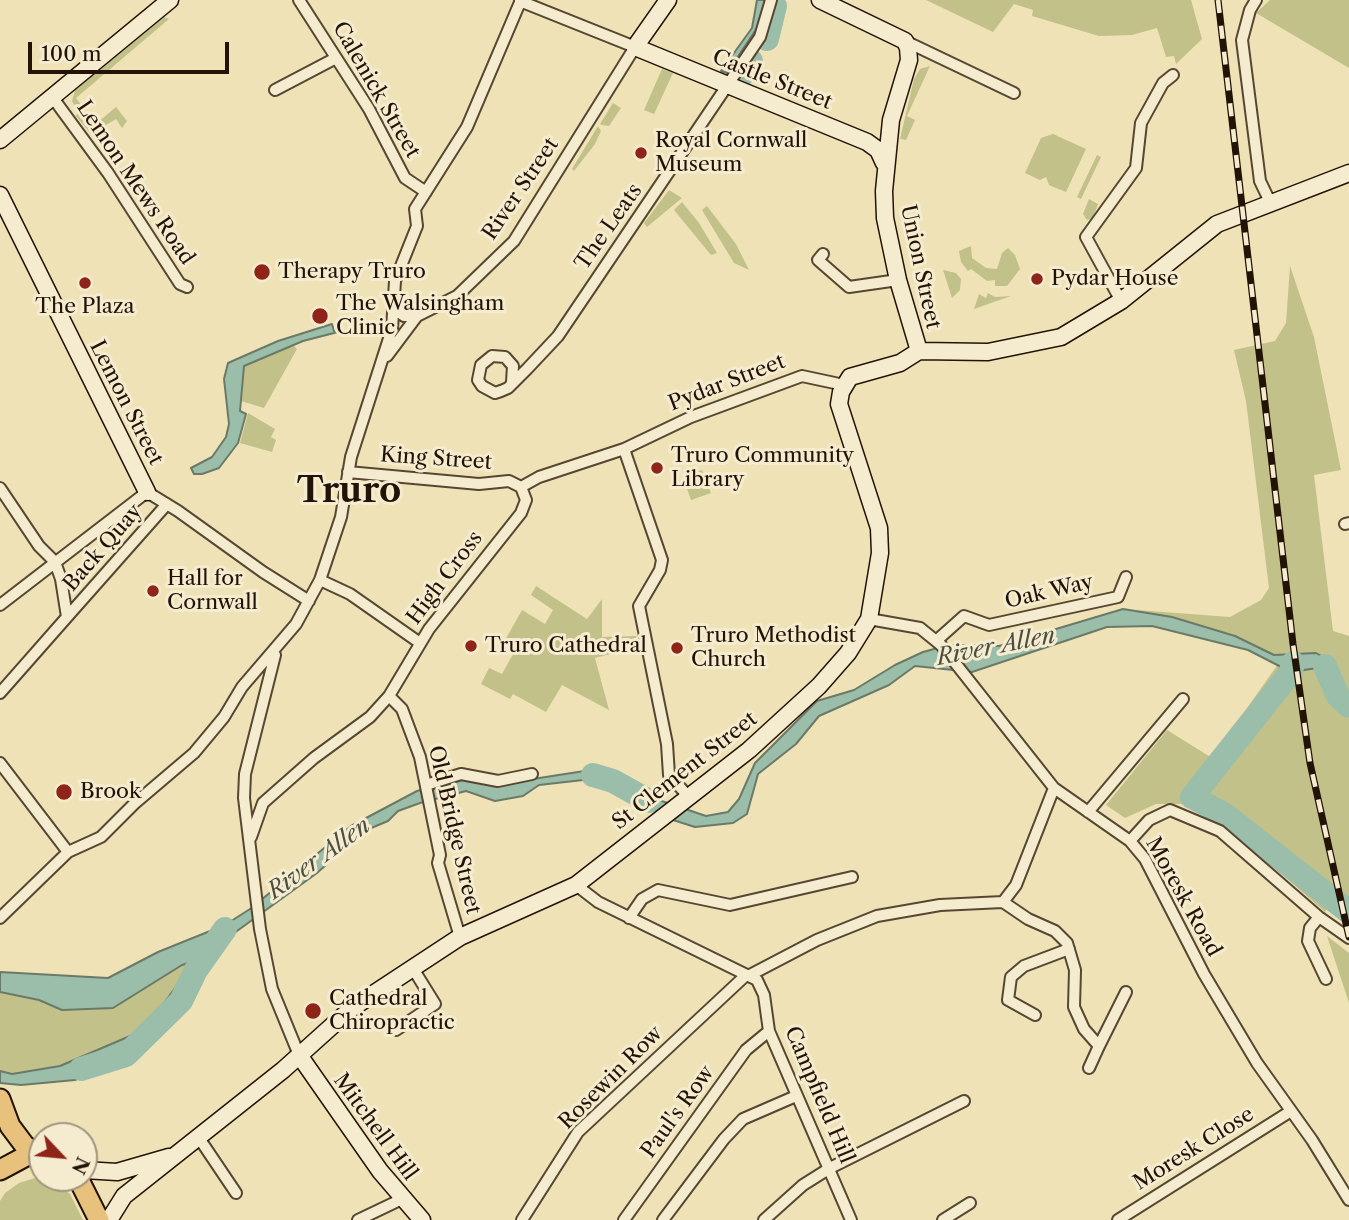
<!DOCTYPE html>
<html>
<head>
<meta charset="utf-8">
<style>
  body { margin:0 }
  #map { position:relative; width:1349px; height:1220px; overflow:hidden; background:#f0e2b7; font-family:"Libre Caslon Text",serif }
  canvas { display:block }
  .north { position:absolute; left:28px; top:1122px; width:70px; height:70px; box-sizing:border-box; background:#f5ecd0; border:2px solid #a1957f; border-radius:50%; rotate:116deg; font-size:19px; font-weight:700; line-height:28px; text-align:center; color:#221306 }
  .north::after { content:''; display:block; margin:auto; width:24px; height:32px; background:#8f2418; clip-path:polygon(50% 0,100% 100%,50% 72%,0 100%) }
  .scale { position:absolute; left:28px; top:42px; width:201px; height:32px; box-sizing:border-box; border:4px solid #221306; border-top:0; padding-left:9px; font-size:21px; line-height:24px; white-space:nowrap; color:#221306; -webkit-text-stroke:5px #f5ecd0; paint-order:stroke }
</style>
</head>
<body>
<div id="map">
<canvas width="1349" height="1220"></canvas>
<div class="north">N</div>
<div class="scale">100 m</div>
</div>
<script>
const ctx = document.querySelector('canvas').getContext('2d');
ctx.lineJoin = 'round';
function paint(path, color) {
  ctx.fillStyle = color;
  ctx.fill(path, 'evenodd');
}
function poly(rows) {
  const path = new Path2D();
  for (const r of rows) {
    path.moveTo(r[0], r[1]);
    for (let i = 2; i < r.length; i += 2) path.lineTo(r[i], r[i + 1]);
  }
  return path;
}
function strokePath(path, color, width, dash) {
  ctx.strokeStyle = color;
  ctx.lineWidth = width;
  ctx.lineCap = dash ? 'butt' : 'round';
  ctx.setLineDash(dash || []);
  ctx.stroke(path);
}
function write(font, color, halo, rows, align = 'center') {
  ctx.font = font + ' "Libre Caslon Text",serif';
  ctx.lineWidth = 6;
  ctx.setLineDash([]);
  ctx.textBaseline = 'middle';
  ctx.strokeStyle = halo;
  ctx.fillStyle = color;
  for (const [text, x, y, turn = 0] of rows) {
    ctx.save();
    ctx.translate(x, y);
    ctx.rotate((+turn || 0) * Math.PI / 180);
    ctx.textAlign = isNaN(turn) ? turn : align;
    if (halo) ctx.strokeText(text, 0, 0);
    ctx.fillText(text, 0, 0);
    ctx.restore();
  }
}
const green = poly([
  [926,0,1191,0,1202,39,1176,64,1174,56,1166,57,1157,28,1132,35,1099,36,1032,16,1033,10,1014,4,993,32],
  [1270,0,1349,0,1349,68,1256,13],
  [164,17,169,19,76,98,82,106,78,114,82,118,90,115,97,123,116,107,127,121,122,128,116,119,91,134,76,116,78,113,72,101,75,90],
  [930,66,907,116,915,120,906,140,900,139,914,79,920,69],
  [662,69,673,73,654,114,644,110],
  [613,103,621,108,609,126,602,125,600,124],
  [598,126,601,131,595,144,574,171,572,169],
  [1053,134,1086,149,1066,192,1049,185,1046,177,1040,180,1025,173,1041,138],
  [1097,155,1101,157,1081,199,1077,197],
  [669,190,682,198,647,227,644,223],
  [1089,199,1098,204,1093,218,1087,220,1083,214],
  [682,202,699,223,717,253,711,255,674,210],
  [707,206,736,244,749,270,734,263,702,210],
  [971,246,972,258,986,268,997,269,1002,253,1008,248,1015,255,1020,269,1007,286,995,286,995,280,987,281,971,269,968,271,961,262,959,251],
  [1290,266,1314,337,1341,470,1314,475,1333,631,1349,636,1349,912,1334,898,1325,912,1229,828,1181,804,1156,804,1125,818,1106,805,1167,730,1212,758,1278,664,1291,672,1317,667,1327,677,1330,691,1337,695,1316,653,1274,655,1235,636,1172,617,1123,609,1230,617,1261,600,1269,588,1246,401,1234,350,1275,341,1286,323],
  [943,270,956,273,961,279,960,290,952,298],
  [988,293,995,297,1011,296,974,309,979,294,986,298],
  [293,345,297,349,264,408,241,401,244,366],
  [248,413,275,429,271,437,276,440,272,452,240,443],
  [702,470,711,493,691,500,683,477],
  [536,586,587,619,602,599,602,637,636,636,637,647,595,658,609,710,562,685,546,712,513,694,510,699,481,684,489,668,502,674,516,649,504,642,522,610,545,624,553,610,531,595],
  [1327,936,1349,953,1349,1003],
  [196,960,145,1030,60,1066,12,1074,0,1071,0,992,39,1000,62,1010],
  [35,1178,54,1182,70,1194,83,1220,0,1220,0,1201,5,1193,19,1183]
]);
const water = poly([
  [757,0,765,0,759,25,727,73,721,71,752,28,757,0],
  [332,324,334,331,338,332,303,341,244,366,240,411,246,414,238,443,219,468,202,474,194,474,191,468,212,457,226,437,229,424,224,379,228,363,278,341,332,324],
  [1123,609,1172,617,1235,636,1274,655,1316,653,1334,663,1338,696,1330,691,1327,677,1317,668,1291,672,1248,650,1152,626,1107,627,972,672,915,666,889,685,819,716,796,744,758,774,747,814,733,823,695,827,670,819,616,787,592,779,539,785,523,796,495,801,466,791,420,803,398,811,388,821,364,831,317,873,197,960,206,963,169,1013,137,1046,75,1080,21,1085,0,1083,0,1071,12,1074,60,1066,144,1030,195,961,182,965,113,1008,62,1010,39,1000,0,992,0,972,108,978,158,952,225,925,250,909,351,826,417,791,469,777,494,785,591,770,614,777,623,786,638,793,706,816,728,812,739,799,755,763,817,701,854,690,895,665,923,652,949,645,999,646,1123,609]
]);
const river = poly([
  [767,39,775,6],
  [739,79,751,61],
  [1293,663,1291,672,1192,797,1224,814,1349,912],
  [1325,666,1338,696,1349,706],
  [593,775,613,781,649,801],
  [81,1069,126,1055,181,1001,196,970,225,929]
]);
const street = poly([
  [299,0,369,109,405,178,426,192],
  [1256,0,1250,10,1242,40,1260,181,1271,204],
  [905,41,1014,93],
  [275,90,336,58],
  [53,98,108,173,180,284,187,287],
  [823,254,818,260,849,287,898,280],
  [1121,301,1086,237,1136,168,1141,123,1163,83,1173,75],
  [393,308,404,316,417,316],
  [387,356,417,316,457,296,514,241,635,47,520,1],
  [512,382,513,366,505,357,492,356,481,365,478,380,482,386,495,393,501,391,508,388,527,369,558,336,760,37,771,0],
  [624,449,662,560,660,570,639,606,667,744,669,775,688,796],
  [348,472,479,484,509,481,521,487],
  [521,487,539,477,624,449,691,417,802,376,844,385],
  [0,488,39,546,55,562,61,579,67,617,0,693],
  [1345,524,1349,523],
  [320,580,350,594,420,643],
  [0,605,147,492,178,511,263,572,309,601],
  [67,617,167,504],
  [869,619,920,628,941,645,1054,788,1130,841,1145,859,1204,974,1257,1063,1312,1140,1349,1200],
  [936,641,964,616,989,625,1118,597,1126,577],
  [275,655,245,774,244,798,260,929,272,989,299,1055],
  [389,696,402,709,420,757,440,855,438,863,460,937],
  [0,763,68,852],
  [426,785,461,774,498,781,532,774],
  [1088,812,1183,699],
  [251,837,263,803,314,758,370,717,389,696,429,629,521,513,526,500,521,487],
  [1130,841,1149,820,1170,810,1220,831,1319,917,1349,938],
  [576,885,598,902,757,980,764,995,769,1031,851,1220],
  [1003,902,1028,919,1055,931,1067,943,1075,970,1074,1007,1084,1029,1099,1046,1089,1068],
  [1319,917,1310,928,1308,941,1326,979],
  [0,918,68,852,101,837,134,804,194,753,224,717,242,687,296,624,320,580,341,517,351,457,392,329,395,281,417,226,415,209,467,127,521,0],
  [629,918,642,899,658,890,730,905,852,877],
  [750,975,817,940,877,916,940,905,1003,902,1016,885,1054,788],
  [1035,1015,1008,1000,1011,977,1024,966,1069,949],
  [396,1030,435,1004,412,967],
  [1099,1046,1126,992],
  [199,1138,236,1193],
  [358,1220,402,1199],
  [522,1220,578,1132,744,977],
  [624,1220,746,1050,769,1031],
  [663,1220,724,1139,743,1119,796,1096],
  [764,1220,803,1185,830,1168,964,1101],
  [943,1220,970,1203],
  [1118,1220,1291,1111]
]);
const secondary = poly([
  [668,0,635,47,867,142,878,150,884,163],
  [820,0,905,41,908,48,909,60,891,120,884,191,885,218,898,280,919,351],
  [0,140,170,0],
  [0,195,147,492],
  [299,1055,380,1171,422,1220],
  [84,1170,117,1172,169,1157],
  [109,1220,124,1196,283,1070,352,1008,460,937,576,885,749,750,819,686,848,653,869,619,880,553,879,528,839,404,841,392,850,377,900,363,919,351,988,352,1061,337,1121,301,1217,224,1349,173]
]);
const highway = poly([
  [0,1099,10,1126,25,1146,42,1156],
  [0,1170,28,1155,42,1156],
  [78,1178,99,1220]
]);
const rail = poly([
  [1218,0,1293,644,1310,763,1349,937]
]);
const markers = [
  [641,153,7,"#8f2418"],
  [262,272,9,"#8f2418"],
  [1037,279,7,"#8f2418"],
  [85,283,7,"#8f2418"],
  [320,316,9,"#8f2418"],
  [657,468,7,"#8f2418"],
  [153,591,7,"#8f2418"],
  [471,646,7,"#8f2418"],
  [677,648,7,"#8f2418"],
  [64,792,9,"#8f2418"],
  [313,1011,9,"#8f2418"]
];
const streetNames = [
  ["Castle Street",772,80,22],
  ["Calenick Street",376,90,60],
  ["Lemon Mews Road",135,183,56],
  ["River Street",521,189,-56],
  ["The Leats",609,227,-55],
  ["Union Street",920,267,78],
  ["Pydar Street",727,383,-21],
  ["Lemon Street",126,403,63],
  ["King Street",436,459,4],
  ["Back Quay",103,548,-49],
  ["High Cross",445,578,-53],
  ["Oak Way",1049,592,-13],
  ["St Clement Street",685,771,-38],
  ["Old Bridge Street",454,830,77],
  ["Moresk Road",1183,897,61],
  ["Rosewin Row",611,1078,-45],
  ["Campfield Hill",819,1095,67],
  ["Paul's Row",678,1112,-54],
  ["Mitchell Hill",375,1127,54],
  ["Moresk Close",1194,1149,-32]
];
const poiNames = [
  ["Royal Cornwall",655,141],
  ["Museum",655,165],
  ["Therapy Truro",278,272],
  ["Pydar House",1051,279],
  ["The Walsingham",336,304],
  ["Clinic",336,328],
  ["The Plaza",85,307,"center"],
  ["Truro Community",671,456],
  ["Library",671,480],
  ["Hall for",167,579],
  ["Cornwall",167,603],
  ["Truro Methodist",691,636],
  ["Church",691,660],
  ["Truro Cathedral",485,646],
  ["Brook",80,792],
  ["Cathedral",329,999],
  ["Chiropractic",329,1023]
];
const waterNames = [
  ["River Allen",996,647,-11],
  ["River Allen",319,859,-36]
];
const townNames = [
  ["Truro",349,492]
];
paint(green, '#c1c189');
paint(water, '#9bbeaa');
strokePath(water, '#6b7a68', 2);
strokePath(river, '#9bbeaa', 24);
strokePath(street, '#564732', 14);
strokePath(secondary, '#221306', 19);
strokePath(highway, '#221306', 23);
strokePath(street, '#f5ecd0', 10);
strokePath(secondary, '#f5ecd0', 16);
strokePath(highway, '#e8c17c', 19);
strokePath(rail, '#221306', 7);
strokePath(rail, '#f5ecd0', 4.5, [13]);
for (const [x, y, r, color] of markers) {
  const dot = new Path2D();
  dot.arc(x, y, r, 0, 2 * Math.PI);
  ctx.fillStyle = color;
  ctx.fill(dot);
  strokePath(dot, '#f5ecd0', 2.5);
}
write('21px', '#221306', '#f5ecd0', streetNames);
write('21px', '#221306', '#f5ecd0', poiNames, 'left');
write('italic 23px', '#4c4f3f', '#f5ecd0', waterNames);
write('bold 35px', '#221306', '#f5ecd0', townNames);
</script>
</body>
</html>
